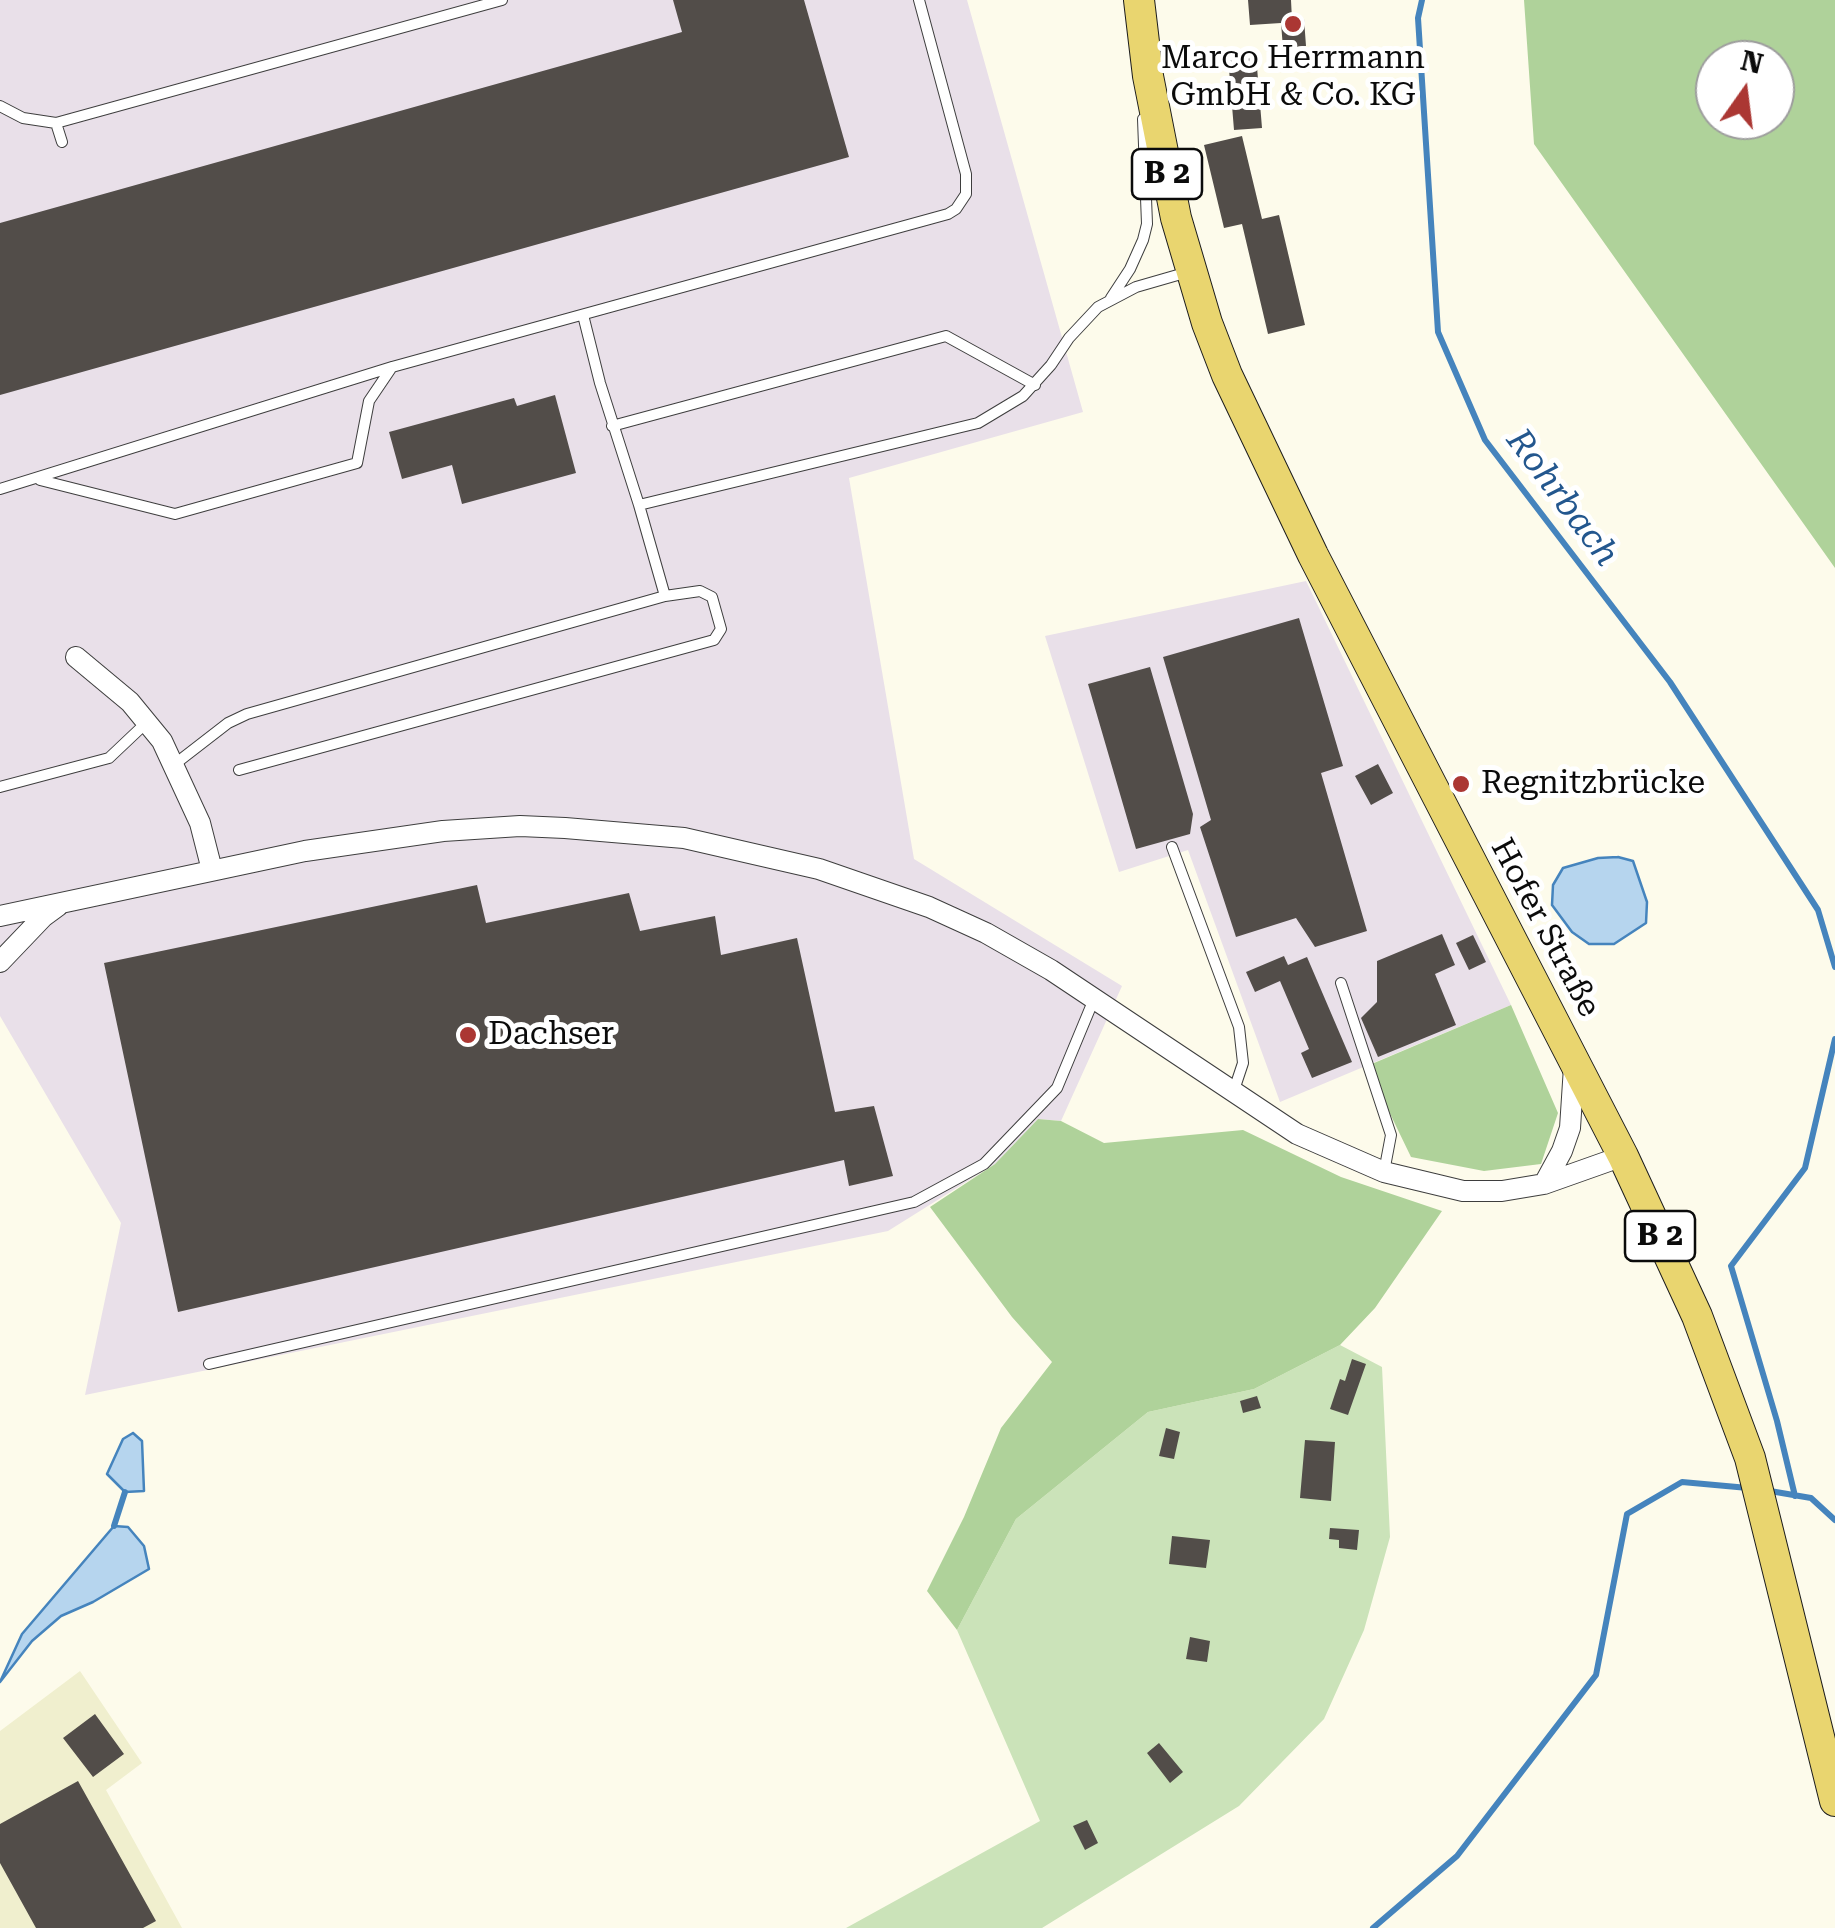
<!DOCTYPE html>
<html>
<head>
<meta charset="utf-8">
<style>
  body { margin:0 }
  #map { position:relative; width:1835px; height:1928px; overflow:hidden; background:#fdfbeb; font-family:"Roboto Serif",serif }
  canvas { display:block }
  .north { position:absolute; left:1695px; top:40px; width:100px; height:100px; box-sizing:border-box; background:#fff; border:2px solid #9d9d9d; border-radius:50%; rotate:14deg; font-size:28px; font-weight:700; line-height:40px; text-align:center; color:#0b0b0b }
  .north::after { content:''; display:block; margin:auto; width:35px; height:45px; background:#ab3733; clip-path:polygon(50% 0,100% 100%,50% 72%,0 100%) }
</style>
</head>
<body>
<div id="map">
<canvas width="1835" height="1928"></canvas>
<div class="north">N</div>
</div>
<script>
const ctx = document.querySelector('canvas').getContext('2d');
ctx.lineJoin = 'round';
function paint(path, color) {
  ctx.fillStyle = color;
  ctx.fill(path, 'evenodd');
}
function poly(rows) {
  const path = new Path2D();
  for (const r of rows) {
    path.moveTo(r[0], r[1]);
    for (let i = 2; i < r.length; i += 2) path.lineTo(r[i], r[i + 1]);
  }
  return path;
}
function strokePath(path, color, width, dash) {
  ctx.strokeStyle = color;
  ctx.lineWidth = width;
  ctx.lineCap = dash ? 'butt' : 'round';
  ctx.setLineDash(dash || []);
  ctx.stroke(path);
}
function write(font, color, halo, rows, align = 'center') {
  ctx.font = font + ' "Roboto Serif",serif';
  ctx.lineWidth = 10;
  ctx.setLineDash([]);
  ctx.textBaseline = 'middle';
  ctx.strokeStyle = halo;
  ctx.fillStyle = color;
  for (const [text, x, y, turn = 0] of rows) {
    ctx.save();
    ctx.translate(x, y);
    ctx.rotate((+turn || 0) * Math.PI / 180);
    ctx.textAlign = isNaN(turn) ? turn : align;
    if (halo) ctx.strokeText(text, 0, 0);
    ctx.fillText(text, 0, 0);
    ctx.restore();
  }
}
const industrial = poly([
  [0,0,967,0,1083,412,849,478,914,859,1122,986,1061,1121,1038,1119,995,1164,888,1231,85,1395,121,1223,0,1016],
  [1306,581,1511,1005,1280,1102,1188,850,1119,872,1045,636]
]);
const farmland = poly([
  [80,1671,142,1763,106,1790,182,1928,0,1928,0,1731]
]);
const green = poly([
  [1340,1345,1382,1367,1390,1537,1364,1630,1324,1719,1239,1806,1042,1928,846,1928,1040,1821,957,1630,1016,1519,1148,1412,1254,1389]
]);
const forest = poly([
  [1524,0,1835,0,1835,568,1534,144],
  [1775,60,1775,120,1715,120,1715,60],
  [1511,1005,1558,1113,1541,1164,1484,1171,1411,1157,1367,1066],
  [1038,1119,1061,1121,1104,1143,1243,1130,1341,1177,1442,1211,1375,1308,1340,1345,1254,1389,1148,1412,1016,1519,957,1630,927,1591,964,1517,1001,1428,1052,1362,1012,1317,930,1207,995,1164]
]);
const water = poly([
  [1618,857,1633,861,1647,902,1646,923,1614,944,1589,944,1572,932,1552,905,1553,885,1563,868,1598,858,1618,857],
  [133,1433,142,1441,144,1491,125,1492,107,1474,123,1439,133,1433],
  [114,1526,128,1527,144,1546,149,1569,93,1602,61,1616,32,1641,0,1682,22,1634,114,1526]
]);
const stream = poly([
  [1422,0,1418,18,1438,332,1485,440,1670,682,1818,910,1835,967],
  [1770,1491,1811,1498,1835,1520],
  [1795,1496,1777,1421,1731,1266,1805,1168,1835,1039],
  [114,1526,125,1492],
  [1373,1928,1457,1856,1596,1675,1627,1514,1682,1482,1748,1488]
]);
const building = poly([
  [673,0,804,0,849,157,0,395,0,223,682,32],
  [1248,0,1291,0,1292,20,1304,19,1306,46,1283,48,1281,23,1250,25],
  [1256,55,1262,128,1234,130,1228,57],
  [1242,136,1262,219,1279,215,1305,325,1268,334,1242,224,1224,228,1204,145],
  [555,395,576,473,462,504,452,465,402,479,389,432,514,398,517,406],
  [1299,618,1343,766,1321,773,1367,931,1315,947,1296,918,1236,937,1200,827,1211,820,1163,657],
  [1150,667,1193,814,1190,834,1136,849,1088,684],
  [1378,764,1393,793,1371,805,1355,776],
  [477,885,486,923,629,893,640,931,715,916,721,955,797,938,835,1112,874,1106,893,1176,849,1186,844,1160,178,1312,104,963],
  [1442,934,1455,965,1435,974,1456,1025,1378,1057,1361,1018,1377,1002,1377,961],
  [1473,935,1486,962,1469,970,1456,943],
  [1284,956,1288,965,1307,957,1352,1062,1312,1078,1301,1053,1309,1049,1280,981,1255,992,1246,972],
  [1352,1359,1366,1364,1348,1415,1330,1409,1340,1379,1345,1381],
  [1257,1396,1261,1408,1243,1413,1240,1401],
  [1166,1428,1180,1432,1174,1459,1159,1456],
  [1305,1440,1335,1442,1331,1501,1300,1498],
  [1330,1528,1359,1530,1357,1550,1339,1548,1339,1540,1329,1539],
  [1172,1536,1210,1540,1206,1568,1169,1564],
  [1190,1637,1210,1641,1207,1662,1186,1659],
  [95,1714,124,1754,93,1777,63,1738],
  [1159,1743,1183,1772,1170,1783,1147,1753],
  [78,1781,156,1921,143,1928,36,1928,0,1863,0,1824],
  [1087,1820,1098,1843,1085,1850,1073,1826]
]);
const lane = poly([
  [0,106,23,118,56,123,502,0],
  [56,123,62,142],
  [1111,298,1130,269,1143,240,1147,224,1143,119],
  [583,315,600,383,639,505,978,423,1023,396,1051,365,1069,338,1098,307,1136,287,1188,272],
  [612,426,946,336,1035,385],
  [40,480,175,514,357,463,369,401,392,367],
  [0,489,392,367,948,214,956,209,966,194,966,174,919,0],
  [175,764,228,723,247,714,665,596,639,505],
  [239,770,714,640,721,629,712,597,700,591,665,596],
  [0,787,109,758,146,723],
  [1172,847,1239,1027,1243,1063,1233,1093],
  [1341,983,1391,1135,1384,1172],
  [209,1364,914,1202,984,1164,1057,1088,1094,999]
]);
const street = poly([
  [76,657,130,702,162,741,200,823,212,870],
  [0,916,305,851,443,831,520,826,565,828,684,838,819,869,929,907,986,933,1051,970,1297,1134,1384,1172,1463,1191,1502,1191,1544,1184,1623,1156],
  [0,962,43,917,58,906],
  [1544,1184,1562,1151,1570,1128,1574,1067]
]);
const primary = poly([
  [1139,0,1148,76,1176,218,1207,323,1227,375,1313,555,1623,1156,1697,1316,1750,1458,1835,1801]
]);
const markers = [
  [1293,24,10,"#ab3733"],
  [1461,784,10,"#ab3733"],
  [468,1035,10,"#ab3733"]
];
const shields = [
  [1167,174,70],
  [1660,1236,70]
];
const shieldNames = [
  ["B 2",1167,174],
  ["B 2",1660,1236]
];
const poiNames = [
  ["Marco Herrmann",1293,59,"center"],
  ["GmbH & Co. KG",1293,96,"center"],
  ["Regnitzbrücke",1481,784],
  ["Dachser",488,1035]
];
const streetNames = [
  ["Hofer Straße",1545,928,62]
];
const waterNames = [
  ["Rohrbach",1562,498,53]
];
paint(industrial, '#e9e0e9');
paint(farmland, '#f0efce');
paint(green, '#cbe3b9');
paint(forest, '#afd29a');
paint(water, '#b6d5ee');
strokePath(water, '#4584bd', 2.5);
strokePath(stream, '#4584bd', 6);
paint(building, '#524d49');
strokePath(lane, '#3e3e3e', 12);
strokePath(street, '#3e3e3e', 22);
strokePath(primary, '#1c1c1c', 32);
strokePath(lane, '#fff', 10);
strokePath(street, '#fff', 20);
strokePath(primary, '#e9d56f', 30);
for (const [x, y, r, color] of markers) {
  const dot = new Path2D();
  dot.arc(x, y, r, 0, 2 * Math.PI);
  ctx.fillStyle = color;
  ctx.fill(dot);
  strokePath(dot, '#fff', 4);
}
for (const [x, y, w] of shields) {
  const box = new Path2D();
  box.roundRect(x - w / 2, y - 25, w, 50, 8);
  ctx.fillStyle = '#fff';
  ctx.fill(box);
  strokePath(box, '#0b0b0b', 2.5);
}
write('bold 30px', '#0b0b0b', null, shieldNames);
write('32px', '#0b0b0b', '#fff', poiNames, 'left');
write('32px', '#0b0b0b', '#fff', streetNames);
write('italic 35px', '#23578e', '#fff', waterNames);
</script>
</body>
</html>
